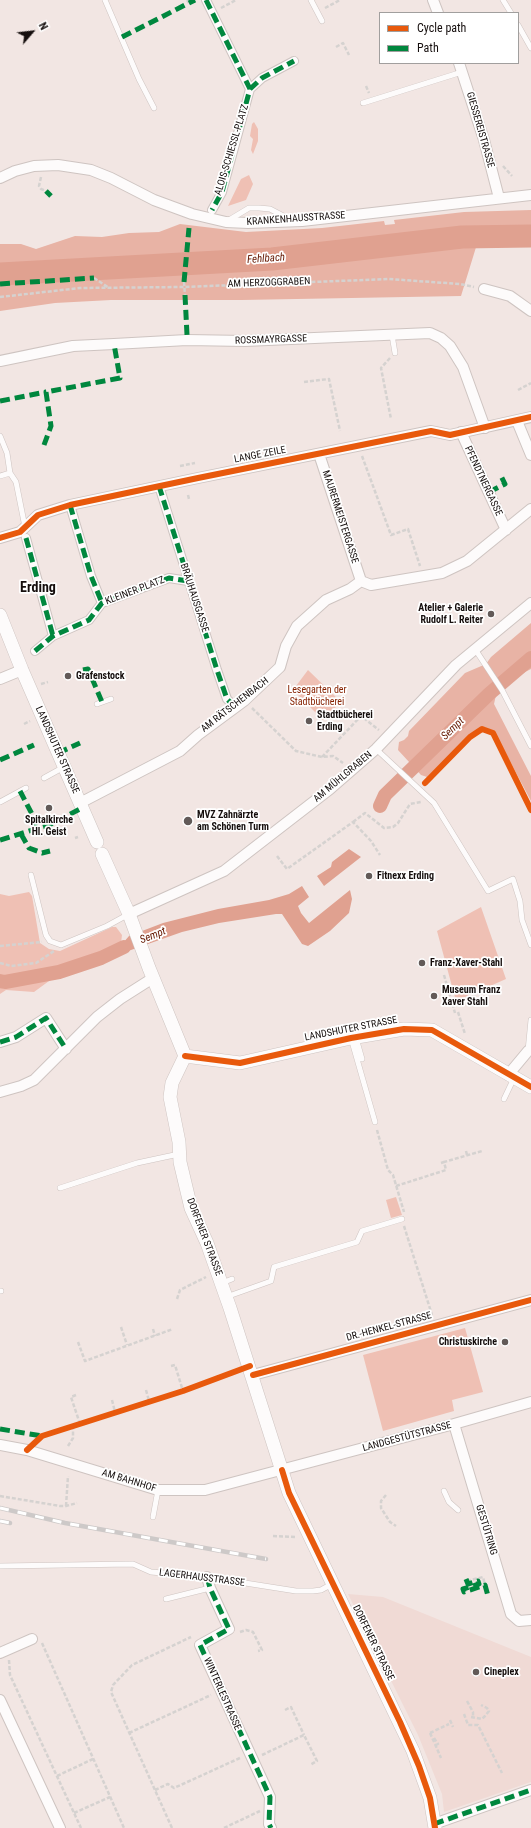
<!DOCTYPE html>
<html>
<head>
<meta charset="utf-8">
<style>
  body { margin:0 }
  #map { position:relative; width:531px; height:1828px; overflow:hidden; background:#f2e6e3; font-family:"Roboto Condensed",sans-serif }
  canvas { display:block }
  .legend { position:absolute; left:379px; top:12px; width:140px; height:52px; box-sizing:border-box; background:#fff; border:1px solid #a19f9e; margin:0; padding:5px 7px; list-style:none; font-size:12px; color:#150e0d }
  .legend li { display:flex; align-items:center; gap:8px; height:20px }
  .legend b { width:20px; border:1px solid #a19f9e }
  .north { position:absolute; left:12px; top:12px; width:40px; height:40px; -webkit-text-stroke:3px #fff; paint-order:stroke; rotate:62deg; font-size:11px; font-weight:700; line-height:16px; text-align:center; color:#150e0d }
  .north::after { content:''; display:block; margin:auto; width:14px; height:18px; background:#150e0d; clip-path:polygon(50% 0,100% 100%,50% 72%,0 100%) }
</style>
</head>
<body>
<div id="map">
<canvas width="531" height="1828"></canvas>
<ul class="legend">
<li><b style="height:5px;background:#e8590c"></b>Cycle path</li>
<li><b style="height:5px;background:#00873e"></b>Path</li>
</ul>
<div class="north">N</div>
</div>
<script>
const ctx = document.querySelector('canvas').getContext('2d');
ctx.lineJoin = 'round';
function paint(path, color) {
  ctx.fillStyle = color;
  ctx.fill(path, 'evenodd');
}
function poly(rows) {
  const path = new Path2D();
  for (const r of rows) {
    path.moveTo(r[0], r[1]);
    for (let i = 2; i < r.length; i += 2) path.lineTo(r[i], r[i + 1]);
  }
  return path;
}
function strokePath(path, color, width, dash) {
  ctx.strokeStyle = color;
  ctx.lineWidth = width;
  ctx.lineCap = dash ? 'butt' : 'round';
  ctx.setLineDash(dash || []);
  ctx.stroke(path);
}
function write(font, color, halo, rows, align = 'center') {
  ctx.font = font + ' "Roboto Condensed",sans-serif';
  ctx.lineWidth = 3.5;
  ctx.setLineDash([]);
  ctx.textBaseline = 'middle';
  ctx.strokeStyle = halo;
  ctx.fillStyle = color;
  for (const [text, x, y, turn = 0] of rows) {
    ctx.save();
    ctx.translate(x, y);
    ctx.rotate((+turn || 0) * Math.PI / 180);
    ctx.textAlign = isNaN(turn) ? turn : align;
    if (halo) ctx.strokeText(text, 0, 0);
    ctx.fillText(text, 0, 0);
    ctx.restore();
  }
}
const built = poly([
  [348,1594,383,1597,531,1657,531,1782,444,1812,442,1794,418,1735]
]);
const green = poly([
  [254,122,258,129,258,141,253,154,251,150,253,139,250,136,252,124],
  [249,175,253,184,246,200,228,206,241,179],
  [308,670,341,702,323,720,293,690],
  [29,892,32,896,40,943,49,949,60,951,112,927,116,927,122,935,121,943,75,962,34,992,6,990,0,994,0,894,9,896],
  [481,907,506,979,456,1001,437,931],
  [396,1197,402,1215,391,1218,386,1200],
  [465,1328,483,1392,452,1400,454,1411,383,1431,363,1355]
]);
const forest = poly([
  [531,210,531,228,481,231,461,296,242,300,111,300,55,303,0,311,0,244,21,244,36,249,75,236,102,237,129,233,159,232,180,224,246,232,322,228,384,221,385,225,395,224,394,220,464,212],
  [531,623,531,669,513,678,501,688,496,695,494,704,531,776,531,801,494,731,484,727,464,741,427,777,421,775,398,750,399,742,404,740,408,736,409,731,465,673,486,664,491,657]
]);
const water = poly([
  [531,230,531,245,480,242,481,232],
  [349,849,361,857,324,886,317,876,331,867,332,862],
  [302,886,309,897,298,906,301,913,309,923,350,890,352,899,349,913,330,931,308,946,302,944,282,914,276,914,219,923,182,932,114,956,107,954,110,951,123,943,129,936,163,923,218,909,269,900,289,894]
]);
const canal = poly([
  [380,806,385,795,489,694,531,658],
  [0,981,5,982,59,972,101,958,124,947]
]);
const river = poly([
  [0,274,272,259,462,237,531,236]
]);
const path = poly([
  [187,0,189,3],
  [221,8,236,0],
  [325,8,340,0],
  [336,47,343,43,349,55],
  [366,86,369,93],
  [503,166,512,176],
  [41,177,39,186,41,189,46,191],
  [94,278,109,288],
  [184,282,185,295],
  [0,297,80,288,184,287,389,279,460,284,474,287],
  [390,358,381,368,391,419],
  [304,382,329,379,340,431],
  [518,390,531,383],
  [362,456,391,535,408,529,420,566],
  [180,466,195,463],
  [188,495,189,499],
  [41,684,48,682],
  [252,708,296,751,322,757,333,756,343,763],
  [24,724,30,721],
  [322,757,361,716,379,730],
  [353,822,365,813,384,828,393,827,398,823,410,804,421,802],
  [75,838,78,837],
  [277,856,287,869,353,822,371,841,380,855],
  [0,946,42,942],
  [0,963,11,966,36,963,54,951],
  [444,975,455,1013],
  [458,1012,465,1034],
  [377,1130,388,1170,393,1175,404,1212],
  [466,1151,467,1155],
  [441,1163,444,1162],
  [396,1186,446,1170,444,1162,482,1151],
  [404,1226,432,1315],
  [177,1299,180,1290,206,1277],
  [121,1327,127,1345],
  [153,1329,155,1336],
  [78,1342,85,1361,173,1329],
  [171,1366,175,1365,183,1391],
  [146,1390,149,1401],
  [76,1395,71,1397,80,1424],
  [112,1400,115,1412],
  [68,1446,73,1438,73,1426],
  [386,1495,381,1501,381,1508,390,1522,396,1526],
  [0,1496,60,1506,66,1506,77,1503],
  [66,1506,68,1476],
  [273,1536,296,1537],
  [467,1581,483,1577,485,1585],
  [240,1632,246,1630,253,1632,262,1650,258,1651],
  [42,1643,124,1828],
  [9,1660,10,1675,81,1828],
  [467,1701,473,1712,473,1717],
  [285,1710,291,1707,304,1735],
  [464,1714,468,1725,478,1725,502,1773],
  [471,1717,482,1719,485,1716,489,1711,487,1708,481,1705],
  [450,1720,453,1727],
  [129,1733,211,1695],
  [430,1733,449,1724],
  [434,1738,438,1744,436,1745],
  [435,1744,441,1758],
  [262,1755,304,1735,317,1761,310,1765],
  [57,1776,93,1759],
  [155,1790,168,1784,174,1788,240,1758],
  [74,1813,110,1797],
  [172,1828,111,1692,113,1685,132,1665,191,1637],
  [224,1828,260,1811]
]);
const service = poly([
  [105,0,139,79,154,108],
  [311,0,322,21],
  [503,0,511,13],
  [518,25,531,48],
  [363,103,462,72],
  [229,220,249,208,259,208,270,209,291,220],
  [392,335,395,353],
  [0,436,7,453,10,473,16,482,25,527],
  [0,476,10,473],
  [475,649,502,690,531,746],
  [97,704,111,699],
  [376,749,434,803,488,891,513,879,520,901,522,920,531,945],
  [44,778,64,767],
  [0,802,26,788],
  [31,875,46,935,50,941,61,945,107,926,129,914],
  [351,1038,375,1122],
  [356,1038,362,1059],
  [528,1051,531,1020],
  [504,1099,514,1078],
  [60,1188,137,1163,179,1154],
  [222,1283,232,1279],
  [0,1291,1,1291],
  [226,1297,271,1281,274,1267,357,1242,362,1231,402,1219],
  [444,1491,449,1502,458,1510],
  [153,1517,158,1490],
  [0,1566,133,1564,151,1572,207,1577,296,1591,313,1591,321,1590,332,1584],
  [166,1599,210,1588]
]);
const pedestrian = poly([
  [206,0,250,89,222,192,212,210],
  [250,89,262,78,294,61],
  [159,486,217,670,227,699,235,707],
  [70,505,91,576,102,603],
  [26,538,53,636],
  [35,651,53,636,89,620,102,603,169,578,188,581]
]);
const minor = poly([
  [433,0,438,13],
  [459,63,484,140,499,198],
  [0,178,15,171,34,166,58,165,91,170,111,178,154,200,192,214,226,222,248,223,302,221,531,195],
  [484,289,510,296,531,311],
  [0,361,73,346,114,344,187,340,245,341,430,333,441,338,450,346,463,367,485,428],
  [517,421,531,455],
  [461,432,506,530],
  [319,454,361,581],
  [0,538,20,532,38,515,70,505,198,478,431,431,450,435,531,417],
  [361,581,371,585,442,573,467,561,531,509],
  [0,679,22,670],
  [80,803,180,751,198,735,244,701,280,667,286,646,297,626,326,600,350,589,361,581],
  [129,914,224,871,330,789,376,749,456,665,531,603],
  [0,1042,16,1037,46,1018,66,1049],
  [508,1075,528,1051,531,1050],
  [0,1092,21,1086,34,1080,97,1017,120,999,153,978],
  [253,1375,531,1300],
  [454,1424,511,1614,519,1621,531,1620],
  [0,1445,27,1450,158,1490,205,1490,454,1424,531,1402],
  [207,1577,210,1588,229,1629,200,1645,270,1797,269,1824,271,1828],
  [0,1653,32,1639],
  [0,1700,60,1828],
  [434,1824,531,1790]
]);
const tertiary = poly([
  [0,615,22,670,97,842],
  [102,854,129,914,149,968,185,1056],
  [185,1056,172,1083,170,1097,179,1142,180,1162,191,1208,207,1243,230,1308,289,1493,413,1751,430,1798,435,1828],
  [185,1056,240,1063,351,1038,404,1029,432,1030,531,1087]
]);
const rail = poly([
  [0,1508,65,1523,266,1559],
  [0,1521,10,1523]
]);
const pathBridge = poly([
  [430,1733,435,1744]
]);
const quiet = poly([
  [206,0,250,89,222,192,212,210],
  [122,37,195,0],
  [250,89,262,78,294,61],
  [46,191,51,196],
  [184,282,189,228],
  [0,284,94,278],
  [185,295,187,335],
  [0,401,46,392],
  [44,445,51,426,46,392,120,378,114,344],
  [159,486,217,670,227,699,235,707],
  [489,492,505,484,501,476],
  [70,505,91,576,102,603],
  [26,538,53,636],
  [35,651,53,636,89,620,102,603,169,578,188,581],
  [83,670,88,669,102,702],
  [58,753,80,743],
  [0,760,34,745],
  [20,791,33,816,36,830],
  [21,834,29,848,42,853,50,851],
  [0,840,49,825,82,808],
  [0,1042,16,1037,46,1018,66,1049],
  [0,1429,42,1436],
  [207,1577,210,1588,229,1629,200,1645,270,1797,269,1824,271,1828],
  [466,1579,468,1584,478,1581,479,1584,463,1589,464,1592,485,1585,488,1596],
  [434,1824,531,1790]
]);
const cycleway = poly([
  [0,538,20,532,38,515,70,505,198,478,431,431,450,435,531,417],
  [425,783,470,737,482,729,493,733,531,810],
  [185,1056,240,1063,351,1038,404,1029,432,1030,531,1087],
  [253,1375,531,1300],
  [27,1450,42,1436,183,1391,250,1366],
  [282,1470,289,1493,400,1722,419,1766,430,1798,435,1828]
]);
const markers = [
  [491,614,4,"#625a58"],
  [68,676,4,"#625a58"],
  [309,721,4,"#625a58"],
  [49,808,4,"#625a58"],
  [188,821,5,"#625a58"],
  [369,876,4,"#625a58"],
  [422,963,4,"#625a58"],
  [434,996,4,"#625a58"],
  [505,1342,4,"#625a58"],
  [476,1672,4,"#625a58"]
];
const streetNames = [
  ["GIESSEREISTRASSE",480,130,74],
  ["ALOIS-SCHIESSL-PLATZ",232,150,-73],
  ["KRANKENHAUSSTRASSE",296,219,-4],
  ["AM HERZOGGRABEN",269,283,-2],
  ["ROSSMAYRGASSE",271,340,-2],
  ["LANGE ZEILE",260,455,-11],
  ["PFENDTNERGASSE",483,481,65],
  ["MAURERMEISTERGASSE",340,517,72],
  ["KLEINER PLATZ",135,591,-21],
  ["BRÄUHAUSGASSE",194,598,72],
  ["AM RÄTSCHENBACH",235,705,-38],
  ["LANDSHUTER STRASSE",57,750,66],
  ["AM MÜHLGRABEN",343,777,-40],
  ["LANDSHUTER STRASSE",351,1029,-11],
  ["DORFENER STRASSE",204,1237,69],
  ["DR.-HENKEL-STRASSE",389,1327,-15],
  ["LANDGESTÜTSTRASSE",407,1437,-15],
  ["AM BAHNHOF",129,1481,17],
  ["GESTÜTRING",486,1530,73],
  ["LAGERHAUSSTRASSE",202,1578,7],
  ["DORFENER STRASSE",373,1643,64],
  ["WINTERLESTRASSE",222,1694,66]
];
const poiNames = [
  ["Atelier + Galerie",483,608,"right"],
  ["Rudolf L. Reiter",483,620,"right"],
  ["Grafenstock",76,676],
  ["Stadtbücherei",317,715],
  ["Erding",317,727],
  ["MVZ Zahnärzte",197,815],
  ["am Schönen Turm",197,827],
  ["Spitalkirche",49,820,"center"],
  ["Hl. Geist",49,832,"center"],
  ["Fitnexx Erding",377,876],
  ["Franz-Xaver-Stahl",430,963],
  ["Museum Franz",442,990],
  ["Xaver Stahl",442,1002],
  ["Christuskirche",497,1342,"right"],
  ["Cineplex",484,1672]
];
const parkNames = [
  ["Lesegarten der",317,690],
  ["Stadtbücherei",317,702]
];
const waterNames = [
  ["Fehlbach",266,259,-4],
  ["Sempt",453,729,-44],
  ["Sempt",153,936,-22]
];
const districtNames = [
  ["Erding",38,588]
];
paint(built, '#f0dad5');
paint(green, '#efc0b4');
paint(forest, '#e8b3a5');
paint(water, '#e0a190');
strokePath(canal, '#e0a190', 14);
strokePath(river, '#e0a190', 23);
strokePath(service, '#cec4c1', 6);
strokePath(pedestrian, '#cec4c1', 10);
strokePath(minor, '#cec4c1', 12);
strokePath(tertiary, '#cec4c1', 14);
strokePath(path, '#d5d2d0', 2.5, [4, 2]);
strokePath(service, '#fdfbfb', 5);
strokePath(pedestrian, '#fdfbfb', 8);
strokePath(minor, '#fdfbfb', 10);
strokePath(tertiary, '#fdfbfb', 13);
strokePath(rail, '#cdc9c8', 4.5);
strokePath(rail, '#fff', 3, [9]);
strokePath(pathBridge, '#d5d2d0', 2.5, [4, 2]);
strokePath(quiet, '#00873e', 5, [10, 5]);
strokePath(cycleway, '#e8590c', 6);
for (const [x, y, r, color] of markers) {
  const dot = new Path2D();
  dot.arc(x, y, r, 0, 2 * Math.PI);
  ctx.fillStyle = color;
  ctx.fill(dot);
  strokePath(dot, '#fff', 1.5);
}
write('10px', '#150e0d', '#fff', streetNames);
write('bold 10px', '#150e0d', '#fff', poiNames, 'left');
write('10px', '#862100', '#fff', parkNames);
write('italic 11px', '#661903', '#fff', waterNames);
write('bold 14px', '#150e0d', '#fff', districtNames);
</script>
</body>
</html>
